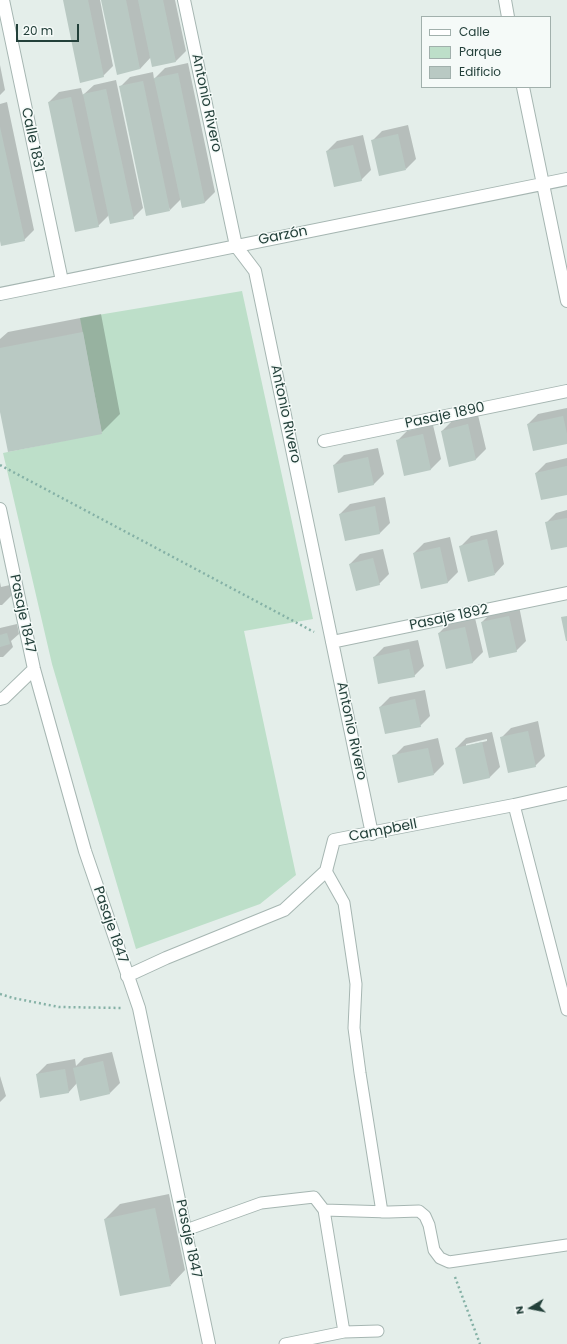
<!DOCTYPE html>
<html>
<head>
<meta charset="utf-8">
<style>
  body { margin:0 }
  #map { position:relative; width:567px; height:1344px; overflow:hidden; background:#e4eeea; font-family:Poppins,sans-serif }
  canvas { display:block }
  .legend { position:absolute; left:421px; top:16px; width:130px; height:72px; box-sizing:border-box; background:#f5faf8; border:1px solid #a1b0ac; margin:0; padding:5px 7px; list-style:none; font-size:12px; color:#23403a }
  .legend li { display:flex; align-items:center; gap:8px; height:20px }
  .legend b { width:20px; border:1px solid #a1b0ac }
  .north { position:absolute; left:511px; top:1288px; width:40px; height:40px; -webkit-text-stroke:3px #f5faf8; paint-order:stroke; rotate:260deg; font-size:11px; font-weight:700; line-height:16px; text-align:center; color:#23403a }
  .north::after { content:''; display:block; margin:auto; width:14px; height:18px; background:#23403a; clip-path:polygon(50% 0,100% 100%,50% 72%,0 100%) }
  .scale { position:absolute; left:16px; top:24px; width:63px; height:18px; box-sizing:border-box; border:2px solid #23403a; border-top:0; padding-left:5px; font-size:12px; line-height:14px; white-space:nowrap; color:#23403a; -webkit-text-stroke:3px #f5faf8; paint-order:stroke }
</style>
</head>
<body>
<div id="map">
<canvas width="567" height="1344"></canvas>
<ul class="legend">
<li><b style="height:5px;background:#fff"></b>Calle</li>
<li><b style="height:11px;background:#bddfc9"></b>Parque</li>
<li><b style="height:11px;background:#b9c9c3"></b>Edificio</li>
</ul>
<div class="north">N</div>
<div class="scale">20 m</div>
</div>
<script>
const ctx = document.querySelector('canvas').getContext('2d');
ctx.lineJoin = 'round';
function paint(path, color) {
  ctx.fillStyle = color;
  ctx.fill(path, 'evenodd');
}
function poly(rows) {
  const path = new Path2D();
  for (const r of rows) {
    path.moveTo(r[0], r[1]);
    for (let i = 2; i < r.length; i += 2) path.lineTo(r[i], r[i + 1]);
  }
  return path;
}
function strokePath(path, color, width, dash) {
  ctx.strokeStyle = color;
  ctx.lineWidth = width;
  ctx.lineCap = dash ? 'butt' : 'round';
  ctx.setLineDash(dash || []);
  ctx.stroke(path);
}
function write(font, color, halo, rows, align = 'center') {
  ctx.font = font + ' Poppins,sans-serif';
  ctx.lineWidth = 3;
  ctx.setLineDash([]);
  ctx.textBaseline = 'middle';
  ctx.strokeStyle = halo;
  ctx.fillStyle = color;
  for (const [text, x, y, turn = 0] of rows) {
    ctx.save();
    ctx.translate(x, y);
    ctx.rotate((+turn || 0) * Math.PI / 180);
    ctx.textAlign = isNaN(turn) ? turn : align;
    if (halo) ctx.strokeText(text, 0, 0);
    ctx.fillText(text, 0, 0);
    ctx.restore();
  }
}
const green = poly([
  [242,291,313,619,244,631,296,875,260,904,136,949,52,664,3,453,102,433,80,318]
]);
const shadow = poly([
  [64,0,100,0,113,66,103,76],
  [102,0,175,0,186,51,176,61,151,57,140,69],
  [188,63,215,192,205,202,182,207,181,199,170,210,120,87,130,77,153,72,154,79,165,68],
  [0,65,5,90,0,95],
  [116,80,143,208,133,218,109,215,98,226,49,102,59,92,81,88,83,95,94,85],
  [7,102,34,230,24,240,0,238,0,104],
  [408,125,416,159,406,169,372,141,382,131],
  [363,135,371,170,361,180,327,151,337,141],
  [101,314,120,414,101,433,0,406,0,339,8,332],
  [567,408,567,443,528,424,538,414],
  [478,415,486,449,476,459,450,465,442,431,452,421],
  [433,425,441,459,431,469,405,475,397,441,407,431],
  [378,448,384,474,374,484,339,491,334,465,344,455],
  [567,458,567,494,536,473,546,463],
  [385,497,390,523,380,533,346,540,340,514,350,504],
  [567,510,567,546,546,523,556,513],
  [497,530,504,564,495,574,461,546,471,536],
  [450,537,458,572,448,582,422,587,414,553,424,543],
  [383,549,389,574,379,584,350,564,360,554],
  [0,582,1,587,10,585,12,595,2,605,0,605],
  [519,606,526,641,516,651,482,622,492,612],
  [475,618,483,652,473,662,447,668,439,633,449,623],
  [17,624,19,634,11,641,13,647,3,657,0,657,0,628],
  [418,640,424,666,414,676,374,657,384,647],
  [425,690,430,716,420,726,380,707,390,697],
  [538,721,545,756,535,766,501,738,511,728],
  [492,732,500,767,490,777,464,783,456,748,466,738],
  [487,739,487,741,466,746,466,744],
  [438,738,444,764,434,774,394,756,404,746],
  [112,1052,120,1083,110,1093,77,1083,69,1092,41,1097,37,1074,47,1064,75,1059,76,1066,84,1058],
  [0,1076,6,1096,0,1102],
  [169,1194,185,1270,171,1285,105,1219,120,1204]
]);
const building = poly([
  [63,0,88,0,104,77,80,83],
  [101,0,126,0,140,69,117,75],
  [138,0,163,0,176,62,152,67],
  [178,73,205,203,182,208,154,78],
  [143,81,170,211,146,216,119,86],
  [106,89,134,219,110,224,83,94],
  [71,97,99,227,75,232,48,102],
  [0,127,25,241,1,246,0,241],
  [398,134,406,170,379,176,371,140],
  [353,145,362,181,334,187,326,151],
  [83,332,102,434,8,452,0,412,0,348],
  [563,416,567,434,567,444,533,451,527,424],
  [468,424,476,460,449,467,441,431],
  [423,434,431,470,404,476,396,440],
  [368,457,374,485,338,493,333,465],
  [567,466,567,495,541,500,535,473],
  [375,506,380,534,345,541,339,514],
  [567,518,567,547,551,550,545,522],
  [487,539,495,575,468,582,459,546],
  [440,547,448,583,421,589,413,553],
  [373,558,380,585,356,591,349,564],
  [509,616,517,652,489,658,481,622],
  [567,616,567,641,566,641,561,617],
  [465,627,473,663,446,669,438,633],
  [7,633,10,644,0,647,0,635],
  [409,649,415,677,378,684,373,657],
  [415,699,421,727,385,734,379,707],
  [528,731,536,767,508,773,500,737],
  [482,742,490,778,463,784,455,748],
  [428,748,434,775,398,783,392,755],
  [103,1061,110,1094,80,1101,73,1068],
  [65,1069,69,1093,40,1098,36,1074],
  [155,1208,171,1286,120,1296,104,1219]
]);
const path = poly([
  [0,465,314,632],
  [0,994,13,998,59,1007,123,1008],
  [455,1277,480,1344]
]);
const lane = poly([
  [514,805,567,1010],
  [326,871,344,903,356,984,354,1028,360,1073,382,1212],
  [324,1210,389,1212,419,1211,425,1216,429,1225,434,1250,440,1258,449,1262,567,1245],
  [186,1230,261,1203,314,1197,324,1210,344,1332],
  [285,1344,344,1332,378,1331]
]);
const street = poly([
  [3,0,62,281],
  [184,0,236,246,255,271,372,834],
  [505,0,508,17],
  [523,87,567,301],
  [0,294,567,179],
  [324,441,567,391],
  [0,509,34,669,85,851,139,1008,209,1344],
  [332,642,567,593],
  [0,699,4,698,34,669],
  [127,976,166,958,284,910,326,871,334,840,514,805,567,793]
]);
const streetNames = [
  ["Antonio Rivero",206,103,78],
  ["Calle 1831",32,140,78],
  ["Garzón",283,236,-11],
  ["Antonio Rivero",285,414,78],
  ["Pasaje 1890",445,416,-12],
  ["Pasaje 1847",22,614,78],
  ["Pasaje 1892",449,618,-12],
  ["Antonio Rivero",351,731,78],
  ["Campbell",383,831,-11],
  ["Pasaje 1847",110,925,71],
  ["Pasaje 1847",188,1239,78]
];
paint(green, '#bddfc9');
paint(shadow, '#0003');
paint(building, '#b9c9c3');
strokePath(lane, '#a6b6b2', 13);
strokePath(street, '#a6b6b2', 14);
strokePath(path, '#85b1a6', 2.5, [2, 3]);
strokePath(lane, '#fff', 11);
strokePath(street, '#fff', 12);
write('14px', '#23403a', '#f5faf8', streetNames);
</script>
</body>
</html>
